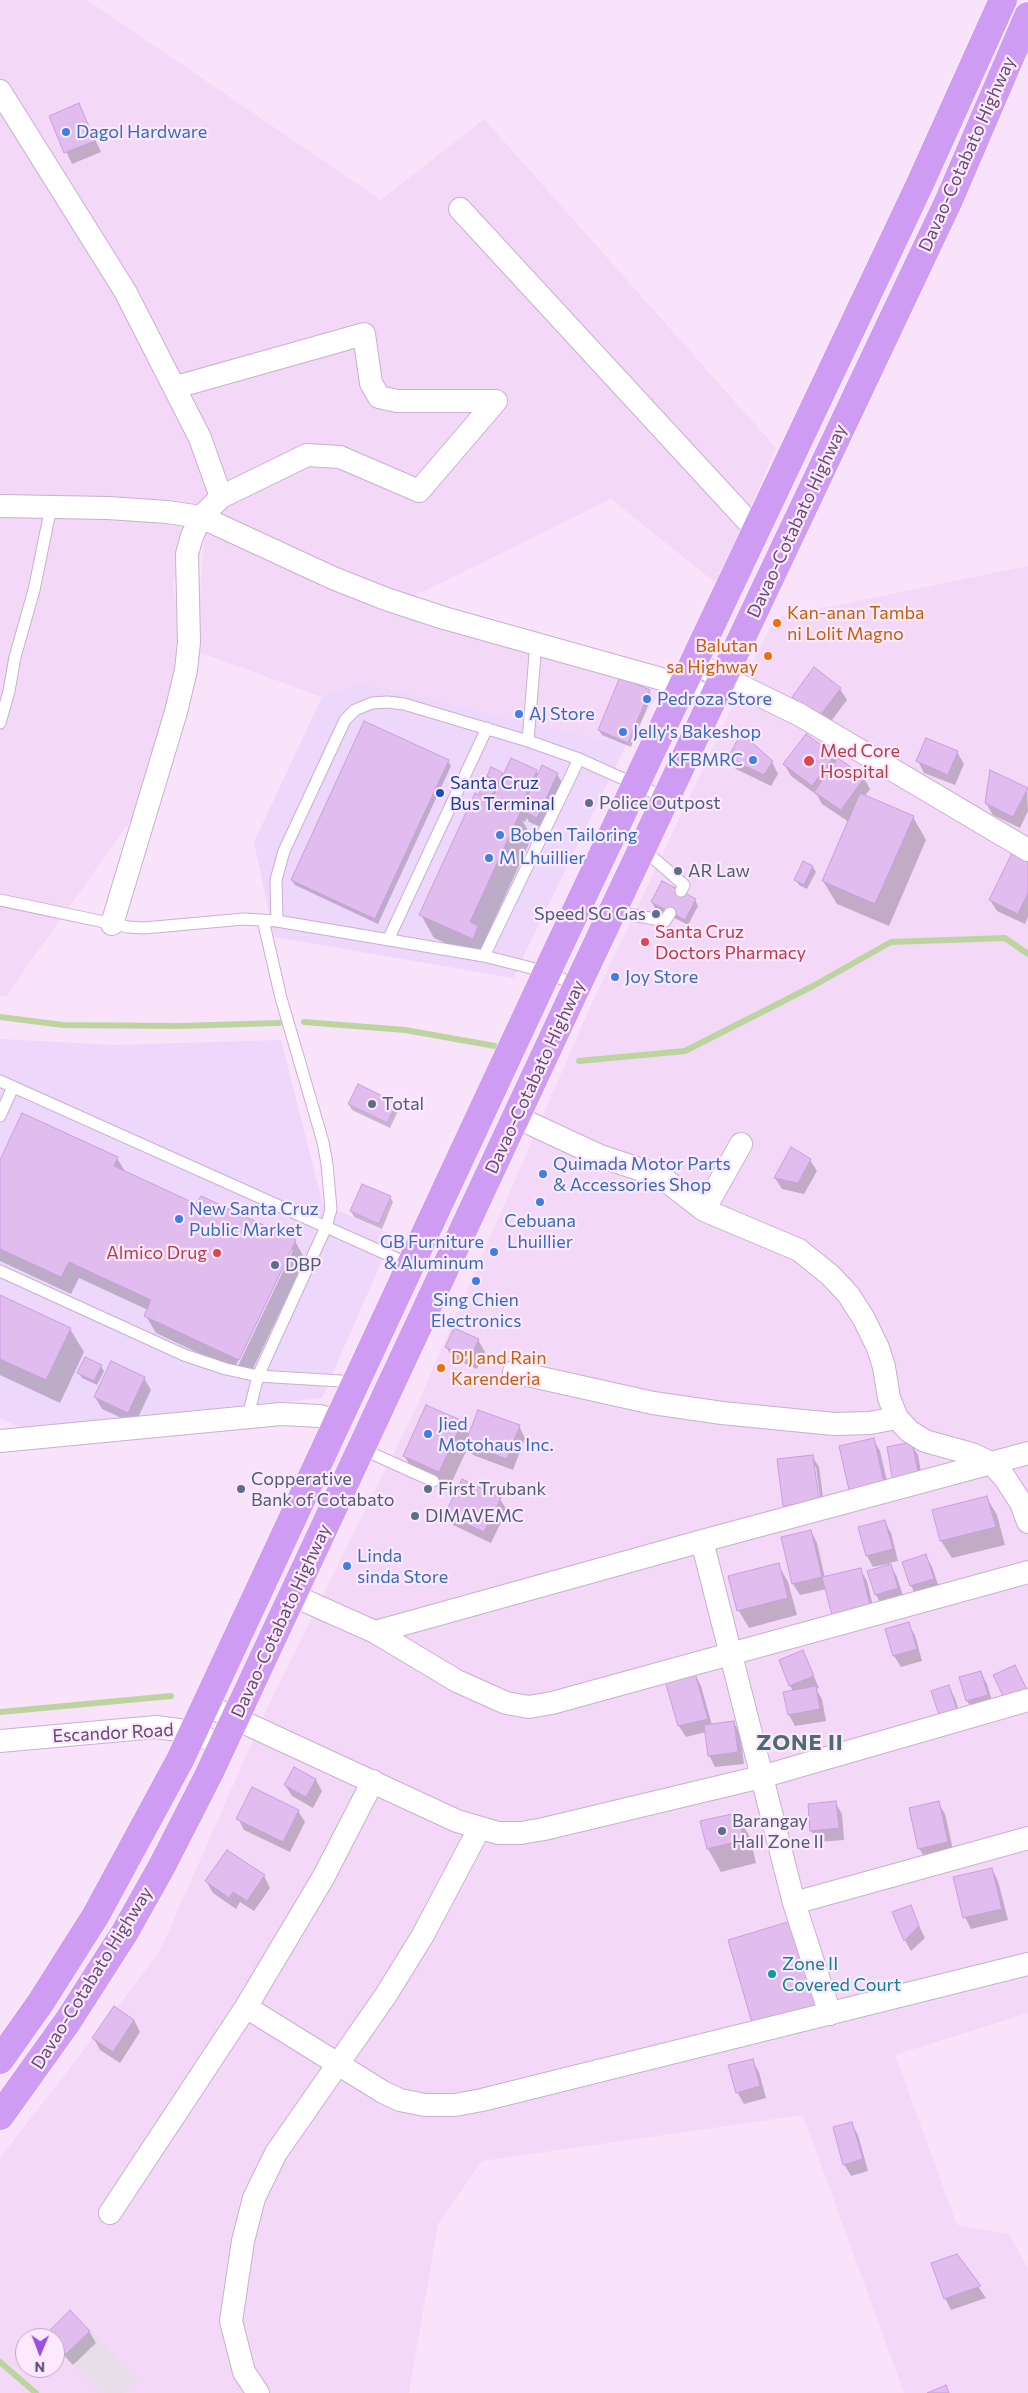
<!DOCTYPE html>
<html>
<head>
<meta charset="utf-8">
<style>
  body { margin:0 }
  #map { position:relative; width:1028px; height:2393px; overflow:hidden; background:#f9e3fb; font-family:Commissioner,sans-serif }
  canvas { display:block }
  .north { position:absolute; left:15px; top:2328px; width:50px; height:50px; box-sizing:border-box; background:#fce9fe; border:1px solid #c0a9c6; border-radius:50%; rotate:181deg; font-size:14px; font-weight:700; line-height:20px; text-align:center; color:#654a72 }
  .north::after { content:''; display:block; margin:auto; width:18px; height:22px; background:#9b4de0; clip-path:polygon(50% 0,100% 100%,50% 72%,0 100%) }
</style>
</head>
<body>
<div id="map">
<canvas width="1028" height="2393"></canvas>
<div class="north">N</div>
</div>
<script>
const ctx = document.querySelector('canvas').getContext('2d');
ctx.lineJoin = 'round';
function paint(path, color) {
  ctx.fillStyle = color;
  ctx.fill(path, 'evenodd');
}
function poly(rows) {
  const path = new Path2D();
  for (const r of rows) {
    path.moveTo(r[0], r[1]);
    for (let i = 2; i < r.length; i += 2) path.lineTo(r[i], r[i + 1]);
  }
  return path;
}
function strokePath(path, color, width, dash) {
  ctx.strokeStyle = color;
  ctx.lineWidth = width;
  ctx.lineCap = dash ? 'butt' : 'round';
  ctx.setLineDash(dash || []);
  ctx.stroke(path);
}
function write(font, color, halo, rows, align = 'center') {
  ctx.font = font + ' Commissioner,sans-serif';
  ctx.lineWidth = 4.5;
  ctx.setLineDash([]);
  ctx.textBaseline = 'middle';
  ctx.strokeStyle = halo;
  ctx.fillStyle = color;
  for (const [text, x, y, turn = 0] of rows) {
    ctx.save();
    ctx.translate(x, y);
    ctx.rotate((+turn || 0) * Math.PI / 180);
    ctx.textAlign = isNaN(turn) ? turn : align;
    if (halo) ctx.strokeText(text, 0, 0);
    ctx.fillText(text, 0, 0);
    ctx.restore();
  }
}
const residential = poly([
  [0,0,87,0,381,200,484,119,776,448,717,584,611,499,400,603,200,511,173,582,186,665,138,810,6,996,0,996],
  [205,526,665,683,626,745,361,683,322,697,196,651],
  [1028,566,1028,2013,895,2055,957,2225,1009,2234,1028,2268,1028,2393,904,2393,803,2115,482,2161,438,2224,409,2393,0,2393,0,2158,159,1953,268,1706,415,1410,587,1014,774,618],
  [25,2338,55,2338,55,2368,25,2368]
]);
const commercial = poly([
  [361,683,626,745,513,978,274,937,254,842,322,697],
  [0,1039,114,1045,281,1040,323,1204,393,1235,322,1398,21,1428,0,1418]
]);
const industrial = poly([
  [92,2332,138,2380,124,2393,103,2393,67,2356]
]);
const shadow = poly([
  [79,105,101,152,72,164,50,117],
  [840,689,847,700,826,728,800,708,794,697],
  [649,691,652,696,631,747,602,735,599,730],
  [957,752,964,764,955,785,924,773,918,761],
  [834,756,837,762,864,778,870,789,865,796,913,817,926,840,889,926,837,904,823,881,849,822,822,804,817,795,791,776,784,764],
  [729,758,772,762,778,774,771,786,736,769],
  [448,761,451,766,378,924,295,885,292,880],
  [492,769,504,776,536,771,539,775,557,774,564,786,543,828,529,822,527,818,525,822,522,820,532,837,485,940,491,950,486,961,434,938,421,915,484,799,481,793],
  [1027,789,1028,811,1020,828,993,815,986,803],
  [1028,862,1028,917,1025,924,997,911,990,900],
  [813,867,816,872,807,889,799,885,796,880],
  [695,900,698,906,688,925,655,908,652,902],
  [349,1104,396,1104,399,1109,390,1128,352,1110],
  [117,1158,126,1173,197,1206,295,1241,305,1259,249,1377,156,1333,146,1316,148,1310,79,1278,71,1294,0,1261,0,1163],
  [290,1250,293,1250,238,1366,236,1365],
  [810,1160,817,1171,804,1194,782,1189,775,1178],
  [390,1197,393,1202,382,1229,354,1217,351,1211],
  [0,1296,70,1329,84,1352,60,1403,0,1375],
  [478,1340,485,1352,477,1369,453,1358,446,1347],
  [101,1366,104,1371,97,1385,82,1378,79,1373],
  [144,1378,151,1390,135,1424,102,1409,95,1397],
  [462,1422,470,1436,519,1426,525,1438,513,1470,473,1455,468,1447,449,1488,414,1473,404,1455],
  [873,1439,880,1451,890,1494,840,1447],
  [911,1444,918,1455,924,1488,895,1481],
  [812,1456,819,1467,825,1512,791,1517,784,1505],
  [813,1467,816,1467,821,1507,819,1507],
  [987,1498,997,1515,1005,1545,952,1558,941,1541,934,1511],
  [500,1499,507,1510,491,1543,453,1525,447,1514],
  [885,1522,891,1533,898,1561,889,1563,897,1577,904,1599,882,1606,876,1595,888,1564,873,1567,867,1556,860,1528],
  [811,1531,817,1543,825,1578,860,1569,867,1581,876,1618,827,1589,800,1595,793,1584],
  [926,1556,932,1567,940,1590,917,1597,911,1586],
  [778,1564,788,1582,797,1615,749,1628,739,1611,730,1577],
  [908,1624,915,1635,922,1661,901,1667,894,1656,886,1630],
  [803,1652,819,1688,816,1689,822,1699,826,1721,795,1726,789,1715,793,1691,790,1686],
  [981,1673,987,1684,994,1707,974,1712,967,1701],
  [695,1674,701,1686,712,1725,734,1722,740,1734,744,1764,715,1767,709,1755,706,1732,686,1737,679,1726,667,1682],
  [949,1687,955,1698,963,1725,947,1729],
  [316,1780,322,1791,313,1808,292,1796,285,1785],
  [835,1802,842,1814,844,1840,818,1842,811,1831],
  [938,1803,945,1814,954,1854,926,1860,919,1848],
  [298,1811,305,1822,290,1852,244,1830,238,1818],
  [737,1814,750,1837,756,1863,721,1872,708,1849],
  [992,1869,998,1881,1008,1920,971,1929,965,1917],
  [264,1876,270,1888,254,1911,240,1902,236,1909,213,1893,206,1881],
  [910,1907,925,1938,911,1951,905,1940],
  [134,2020,140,2032,120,2063,100,2050,94,2039],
  [752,2060,759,2072,766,2098,744,2104,737,2092],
  [852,2124,858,2135,868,2171,851,2176,844,2164],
  [957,2256,986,2298,951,2310,945,2298],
  [89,2331,96,2343,73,2365,55,2346,55,2338,50,2338,47,2334]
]);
const stream = poly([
  [0,1017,63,1025,178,1026,279,1023],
  [304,1022,405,1030,495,1046],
  [579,1061,685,1051,813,986,891,942,1005,938,1028,954],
  [0,1712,171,1696],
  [0,2362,36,2393]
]);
const building = poly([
  [79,103,95,141,64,153,49,116,79,103],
  [814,667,841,688,819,717,792,697,814,667],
  [620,677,650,690,628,743,598,730,620,677],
  [364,721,449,760,375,919,291,880,364,721],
  [741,733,773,761,764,775,728,758,741,733],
  [806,734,835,755,812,786,783,764,806,734],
  [926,738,958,751,948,775,916,761,926,738],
  [511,758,537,770,519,811,492,799,511,758],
  [838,758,865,777,841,810,814,792,838,758],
  [542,765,558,773,537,818,521,810,542,765],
  [491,767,503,773,498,782,487,776,491,767],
  [990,770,1028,788,1013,817,985,803,990,770],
  [487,777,498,782,491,798,479,793,487,777],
  [475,793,520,813,470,922,478,926,473,939,419,915,475,793],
  [860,793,914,816,875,904,822,881,860,793],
  [1012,853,1028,860,1028,893,1018,914,989,900,1012,853],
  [803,861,813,866,804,885,794,880,803,861],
  [662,881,696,899,685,920,651,902,662,881],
  [358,1084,397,1103,387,1123,348,1104,358,1084],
  [22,1113,118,1157,114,1166,196,1204,201,1196,296,1240,239,1360,144,1316,151,1300,69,1262,61,1277,0,1249,0,1160,22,1113],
  [791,1147,811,1159,798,1183,774,1178,791,1147],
  [362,1184,391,1196,379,1224,350,1211,362,1184],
  [0,1295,71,1328,46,1380,0,1359,0,1295],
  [454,1328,479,1339,470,1358,445,1347,454,1328],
  [85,1357,102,1365,94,1381,77,1373,85,1357],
  [111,1361,145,1377,128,1413,94,1397,111,1361],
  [426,1405,463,1421,439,1472,403,1456,426,1405],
  [478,1410,520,1425,507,1459,465,1444,478,1410],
  [874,1438,884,1483,849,1490,839,1446,874,1438],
  [912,1442,919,1477,893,1482,887,1447,912,1442],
  [813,1455,819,1501,783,1506,777,1459,813,1455],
  [462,1479,501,1498,484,1532,445,1514,462,1479],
  [987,1496,996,1527,940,1541,932,1510,987,1496],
  [885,1520,893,1549,866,1556,858,1527,885,1520],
  [811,1530,822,1577,792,1584,781,1537,811,1530],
  [926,1554,934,1579,910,1586,902,1562,926,1554],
  [779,1563,788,1598,737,1611,728,1576,779,1563],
  [891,1564,898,1588,875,1595,867,1571,891,1564],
  [861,1568,870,1606,832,1615,822,1577,861,1568],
  [909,1622,917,1649,893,1656,885,1629,909,1622],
  [803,1650,814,1676,789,1686,779,1660,803,1650],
  [1015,1665,1027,1690,1005,1700,993,1675,1015,1665],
  [981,1671,988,1695,966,1701,959,1677,981,1671],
  [695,1673,708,1719,678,1726,665,1681,695,1673],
  [949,1685,958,1713,940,1718,931,1691,949,1685],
  [816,1686,820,1709,788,1715,783,1692,816,1686],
  [734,1721,738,1752,708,1756,704,1725,734,1721],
  [294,1767,316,1779,306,1797,284,1785,294,1767],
  [252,1787,299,1810,283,1842,236,1819,252,1787],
  [836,1801,839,1828,810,1831,808,1804,836,1801],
  [939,1801,948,1842,918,1849,909,1808,939,1801],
  [737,1813,744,1840,707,1849,700,1821,737,1813],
  [227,1850,265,1875,247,1901,233,1892,229,1898,205,1881,227,1850],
  [992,1868,1002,1909,963,1918,953,1877,992,1868],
  [911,1905,919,1926,904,1941,892,1912,911,1905],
  [791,1921,817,2008,753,2026,728,1940,791,1921],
  [114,2006,134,2020,113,2052,92,2038,114,2006],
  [753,2059,760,2086,736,2093,728,2065,753,2059],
  [852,2122,863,2159,843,2165,833,2127,852,2122],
  [957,2254,981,2286,944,2299,931,2263,957,2254],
  [70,2310,90,2331,66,2354,55,2343,55,2338,50,2338,46,2334,70,2310],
  [946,2385,949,2393,927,2393,946,2385]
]);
const lane = poly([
  [0,723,9,691,15,657,34,590,51,507],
  [528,741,536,642],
  [642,848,684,885,681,891],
  [0,900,128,927,144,928,244,919,277,921,484,956,547,972,577,986],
  [612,911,665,921,670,913],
  [277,921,276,880,284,851,345,720,355,710,372,703,387,702,404,704,528,741,579,759,666,798],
  [388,940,487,728],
  [484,956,579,759],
  [0,1081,411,1265],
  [0,1116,13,1087],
  [0,1271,184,1355,226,1369,258,1376,357,1382],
  [248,1416,258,1376,326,1227,331,1209,327,1164,323,1142,281,998,263,920],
  [362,1449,433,1481]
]);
const street = poly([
  [0,91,125,291,200,438,221,497],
  [460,209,756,530],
  [176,387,364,334,371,383,379,397,397,401,496,401],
  [0,506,108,508,167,512,201,517,333,578,386,599,444,618,683,685,713,699],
  [694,663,800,715,1028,850],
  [112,924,176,712,186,670,189,642,187,554,192,536,201,517,221,497,307,455,340,457,419,491,496,401],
  [516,1117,600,1156,660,1176,704,1210,799,1250,830,1275,848,1294,864,1319,878,1348,884,1367,889,1398,897,1418,909,1431,925,1441,972,1454,991,1463,1005,1478,1021,1503,1028,1522],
  [704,1210,741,1144],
  [514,1372,653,1403,722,1413,834,1424,870,1423,897,1418],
  [0,1441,281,1414,320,1416,338,1421],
  [702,1541,794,1903,830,2014],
  [292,1595,375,1632,457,1681,506,1703,529,1707,552,1703,1028,1572],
  [375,1632,702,1541,1028,1453],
  [206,1705,457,1821,498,1833,521,1833,544,1829,761,1777,1028,1700],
  [0,1741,156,1727,193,1732,223,1746],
  [794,1903,1028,1838],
  [246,2007,383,2092,400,2100,425,2105,455,2105,482,2100,1028,1964],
  [110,2213,246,2007,323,1878,373,1781],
  [258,2393,244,2372,231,2321,243,2241,254,2198,276,2153,386,1995,423,1935,479,1829]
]);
const highway = poly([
  [0,2060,41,2002,96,1915,180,1760,547,972,919,186,1003,0],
  [0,2116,68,2021,125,1932,162,1866,209,1774,577,986,949,200,1028,16]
]);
const markers = [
  [66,132,5,"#3f7fe0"],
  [777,623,5,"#e8710a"],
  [768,656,5,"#e8710a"],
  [647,699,5,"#3f7fe0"],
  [519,714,5,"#3f7fe0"],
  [623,732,5,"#3f7fe0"],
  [753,760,5,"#3f7fe0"],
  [809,761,6,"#e0444e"],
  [440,793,5,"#1a4fb4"],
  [589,803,5,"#5c6f8a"],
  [500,835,5,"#3f7fe0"],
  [489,858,5,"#3f7fe0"],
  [678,871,5,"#5c6f8a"],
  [656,914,5,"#5c6f8a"],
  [645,942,5,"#e0444e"],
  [615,977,5,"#3f7fe0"],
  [372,1104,5,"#5c6f8a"],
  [543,1174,5,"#3f7fe0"],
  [540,1202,5,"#3f7fe0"],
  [179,1219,5,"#3f7fe0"],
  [494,1252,5,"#3f7fe0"],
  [217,1253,5,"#e0444e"],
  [275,1265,5,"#5c6f8a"],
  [476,1281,5,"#3f7fe0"],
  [441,1368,5,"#e8710a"],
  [428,1434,5,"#3f7fe0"],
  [241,1489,5,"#5c6f8a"],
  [428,1489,5,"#5c6f8a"],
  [415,1516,5,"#5c6f8a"],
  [347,1566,5,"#3f7fe0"],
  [722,1831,5,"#5c6f8a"],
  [772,1974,5,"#0f9aa8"]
];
const shopNames = [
  ["Dagol Hardware",76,132],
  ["Pedroza Store",657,699],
  ["AJ Store",529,714],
  ["Jelly's Bakeshop",633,732],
  ["KFBMRC",743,760,"right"],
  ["Boben Tailoring",510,835],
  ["M Lhuillier",499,858],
  ["Joy Store",625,977],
  ["Quimada Motor Parts",553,1164],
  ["& Accessories Shop",553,1185],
  ["New Santa Cruz",189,1209],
  ["Public Market",189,1230],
  ["Cebuana",540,1221,"center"],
  ["Lhuillier",540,1242,"center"],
  ["GB Furniture",484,1242,"right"],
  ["& Aluminum",484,1263,"right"],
  ["Sing Chien",476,1300,"center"],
  ["Electronics",476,1321,"center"],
  ["Jied",438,1424],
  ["Motohaus Inc.",438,1445],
  ["Linda",357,1556],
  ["sinda Store",357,1577]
];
const streetNames = [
  ["Davao-Cotabato Highway",967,154,-66],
  ["Davao-Cotabato Highway",797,521,-65],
  ["Davao-Cotabato Highway",535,1077,-65],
  ["Davao-Cotabato Highway",281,1621,-65],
  ["Escandor Road",113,1733,-3],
  ["Davao-Cotabato Highway",92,1978,-58]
];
const foodNames = [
  ["Kan-anan Tamba",787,613],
  ["ni Lolit Magno",787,634],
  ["Balutan",758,646,"right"],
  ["sa Highway",758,667,"right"],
  ["D'J and Rain",451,1358],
  ["Karenderia",451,1379]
];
const healthNames = [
  ["Med Core",820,751],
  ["Hospital",820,772],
  ["Santa Cruz",655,932],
  ["Doctors Pharmacy",655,953],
  ["Almico Drug",207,1253,"right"]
];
const transitNames = [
  ["Santa Cruz",450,783],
  ["Bus Terminal",450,804]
];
const serviceNames = [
  ["Police Outpost",599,803],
  ["AR Law",688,871],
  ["Speed SG Gas",646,914,"right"],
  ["Total",382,1104],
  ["DBP",285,1265],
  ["Copperative",251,1479],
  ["Bank of Cotabato",251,1500],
  ["First Trubank",438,1489],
  ["DIMAVEMC",425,1516],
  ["Barangay",732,1821],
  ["Hall Zone II",732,1842]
];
const cultureNames = [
  ["Zone II",782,1964],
  ["Covered Court",782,1985]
];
const districtNames = [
  ["ZONE II",800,1743]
];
paint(residential, '#f3d8f7');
paint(commercial, '#edd7fb');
paint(industrial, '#e8deea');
paint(shadow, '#0003');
strokePath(stream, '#bcd59f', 6);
paint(building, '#e0bcef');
strokePath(building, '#cc9de1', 1);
strokePath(lane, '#c9afd0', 13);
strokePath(street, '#c9afd0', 24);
strokePath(highway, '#fff', 29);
strokePath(lane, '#fff', 11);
strokePath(street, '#fff', 22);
strokePath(highway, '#ce9cf3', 28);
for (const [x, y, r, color] of markers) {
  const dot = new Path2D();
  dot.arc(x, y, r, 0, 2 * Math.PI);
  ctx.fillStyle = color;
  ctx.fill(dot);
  strokePath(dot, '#fce9fe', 2);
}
write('18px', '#366cbe', '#fce9fe', shopNames, 'left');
write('18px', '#654a72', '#fce9fe', streetNames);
write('18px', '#c56008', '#fce9fe', foodNames, 'left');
write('18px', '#be3a42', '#fce9fe', healthNames, 'left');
write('18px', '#164399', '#fce9fe', transitNames, 'left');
write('18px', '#4e5e75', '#fce9fe', serviceNames, 'left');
write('18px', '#0d838f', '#fce9fe', cultureNames, 'left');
ctx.letterSpacing = '1px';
write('bold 22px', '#4c6d6d', '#fce9fe', districtNames);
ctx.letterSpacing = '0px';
</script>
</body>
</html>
